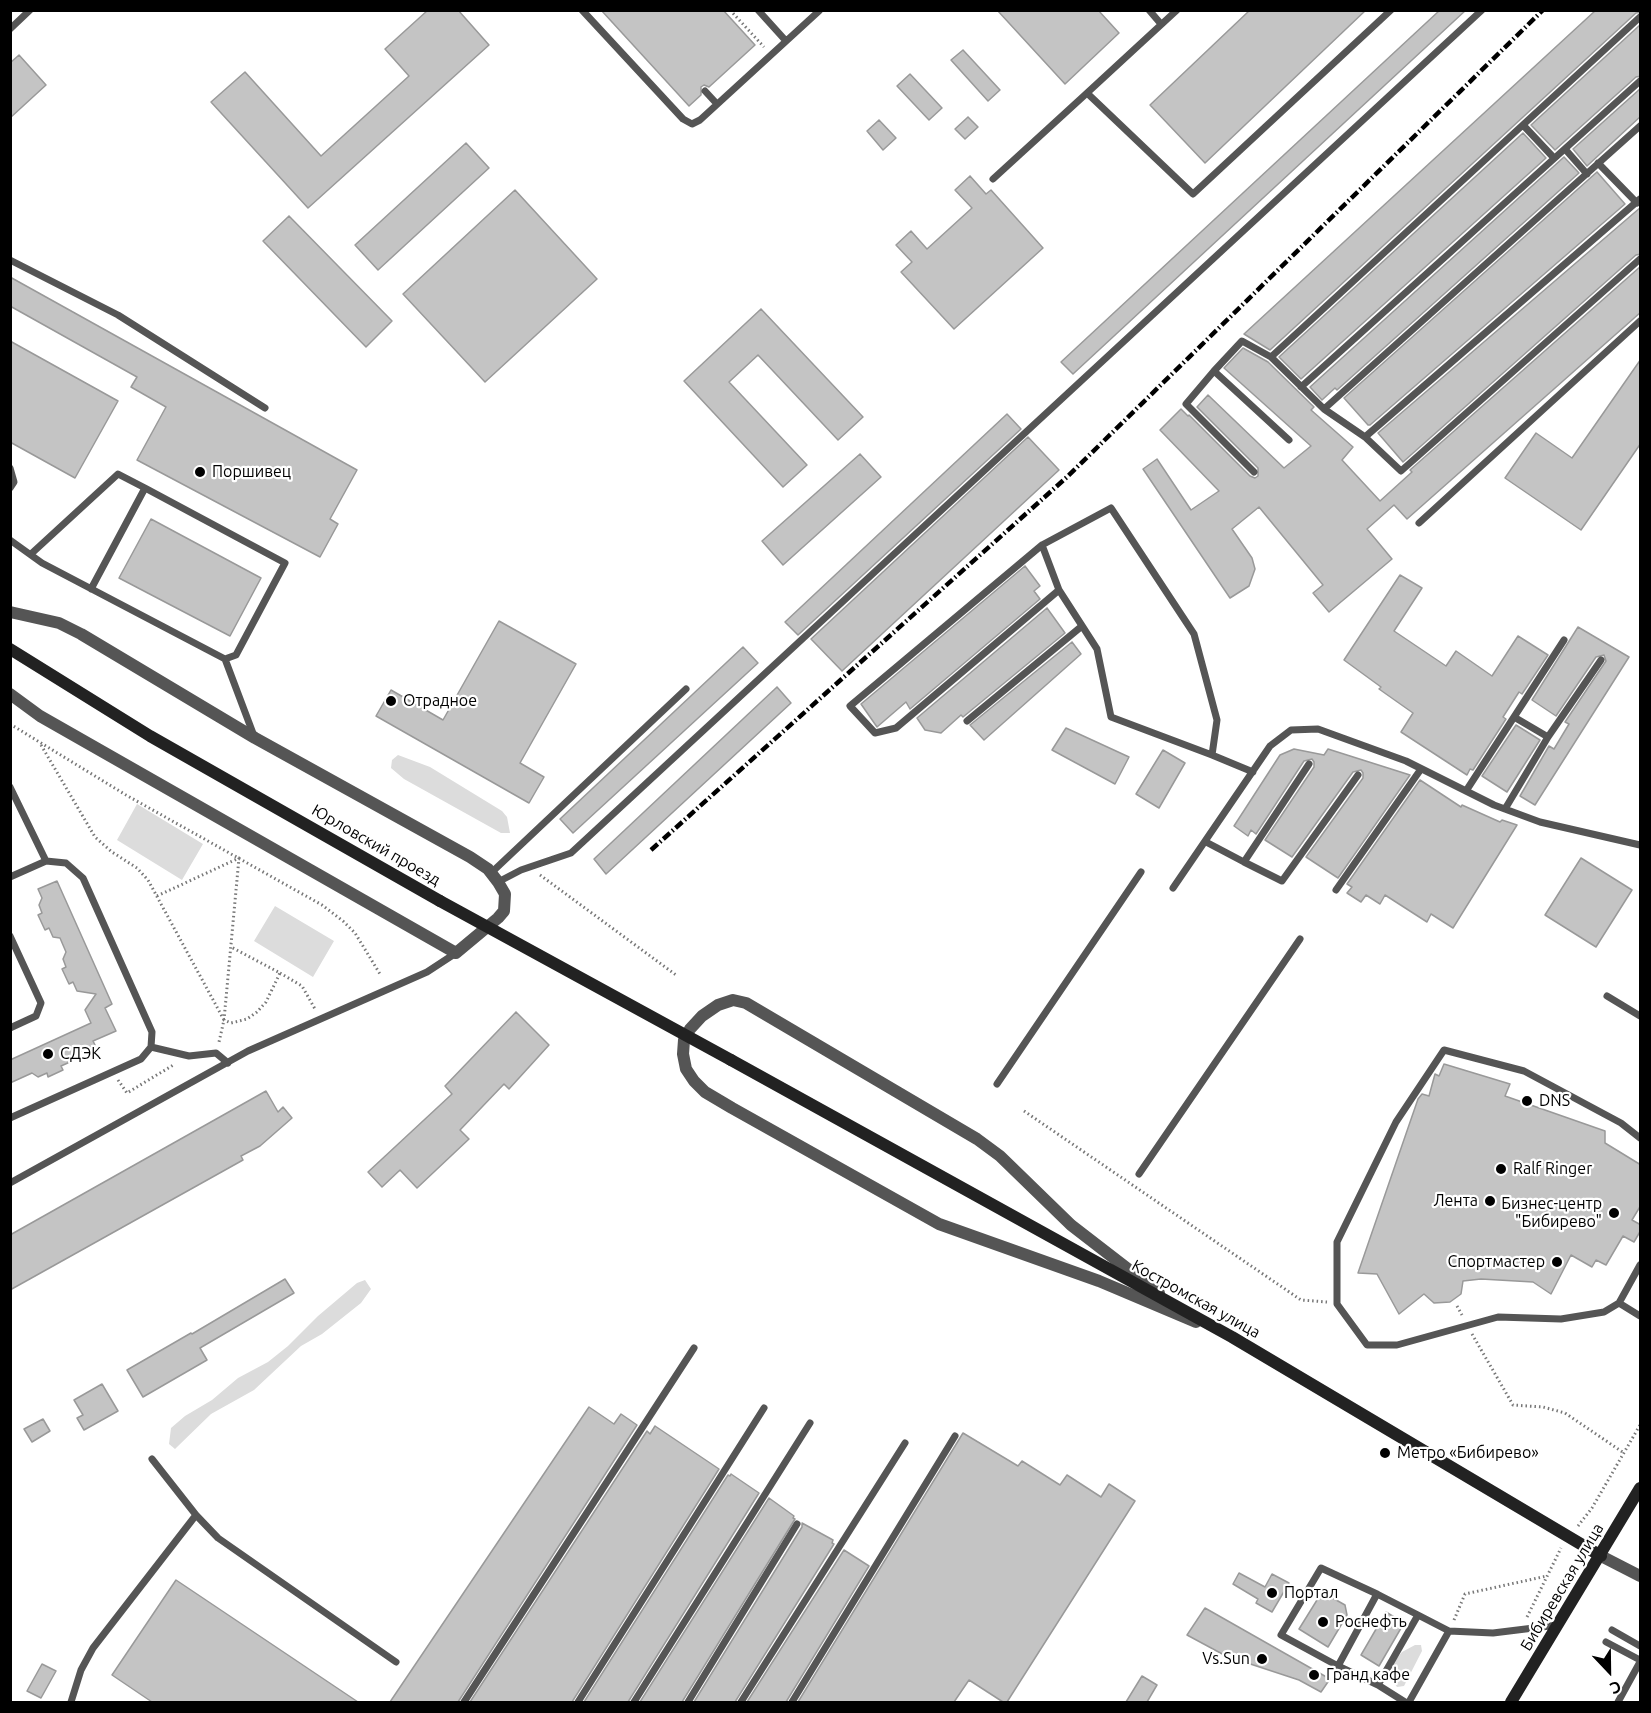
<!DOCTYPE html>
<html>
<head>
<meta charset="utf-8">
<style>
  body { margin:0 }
  #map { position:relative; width:1651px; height:1713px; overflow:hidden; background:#fff; font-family:Ubuntu,sans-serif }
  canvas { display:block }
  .frame { position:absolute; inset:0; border:12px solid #000; pointer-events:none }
  .north { position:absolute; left:1579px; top:1641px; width:60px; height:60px; -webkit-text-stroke:4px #fff; paint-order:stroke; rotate:158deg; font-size:16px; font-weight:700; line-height:24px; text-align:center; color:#000 }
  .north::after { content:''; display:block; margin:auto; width:21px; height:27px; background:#000; clip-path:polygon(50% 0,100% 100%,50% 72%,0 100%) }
</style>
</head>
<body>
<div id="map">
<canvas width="1651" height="1713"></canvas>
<div class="frame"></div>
<div class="north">С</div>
</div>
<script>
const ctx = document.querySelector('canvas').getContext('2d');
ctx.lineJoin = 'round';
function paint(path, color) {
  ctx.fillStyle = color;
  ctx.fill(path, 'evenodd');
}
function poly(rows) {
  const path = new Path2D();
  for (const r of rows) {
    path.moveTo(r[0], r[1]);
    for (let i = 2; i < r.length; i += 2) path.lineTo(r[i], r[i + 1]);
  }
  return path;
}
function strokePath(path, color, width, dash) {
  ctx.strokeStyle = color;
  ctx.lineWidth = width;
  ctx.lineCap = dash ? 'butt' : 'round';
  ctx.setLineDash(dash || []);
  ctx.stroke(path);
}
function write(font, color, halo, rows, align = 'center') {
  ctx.font = font + ' Ubuntu,sans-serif';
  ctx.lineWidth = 4.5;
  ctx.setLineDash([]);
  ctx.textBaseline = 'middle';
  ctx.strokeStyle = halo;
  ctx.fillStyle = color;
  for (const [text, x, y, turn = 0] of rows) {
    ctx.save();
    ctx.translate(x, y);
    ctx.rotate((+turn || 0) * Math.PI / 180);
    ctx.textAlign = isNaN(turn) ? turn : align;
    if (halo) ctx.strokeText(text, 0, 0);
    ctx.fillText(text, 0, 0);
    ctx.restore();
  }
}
const green = poly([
  [398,755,430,767,502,811,507,817,510,833,501,833,404,779,391,768,392,760],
  [137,804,203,844,182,880,117,840],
  [275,906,334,941,313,977,254,941],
  [365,1280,371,1289,361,1303,322,1334,301,1346,254,1390,211,1414,175,1449,169,1444,171,1428,185,1416,212,1400,238,1378,268,1362,288,1346,318,1316,357,1283],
  [1415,1645,1421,1645,1422,1651,1404,1686,1397,1687,1391,1678,1393,1663,1402,1652]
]);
const building = poly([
  [428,10,458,10,489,45,308,208,211,102,245,72,321,156,409,76,385,49,428,10],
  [601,10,723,10,755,45,709,87,704,85,701,87,701,95,689,106,601,10],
  [997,10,1098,10,1119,33,1065,84,997,10],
  [1250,10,1366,10,1205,163,1150,105,1250,10],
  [1440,10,1466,10,1073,374,1061,362,1440,10],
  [1596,10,1641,10,1641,12,1636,13,1270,350,1244,334,1596,10],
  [1641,24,1641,76,1636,77,1555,150,1531,125,1641,24],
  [963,50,1000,90,988,101,951,60,963,50],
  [19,55,46,85,10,118,10,63,19,55],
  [910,74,942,108,929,120,897,86,910,74],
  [1641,88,1641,116,1587,166,1573,149,1641,88],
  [968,117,978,127,965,139,955,129,968,117],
  [879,120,896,138,883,150,867,131,879,120],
  [1523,133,1546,158,1301,379,1279,357,1523,133],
  [466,143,489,168,378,270,355,245,466,143],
  [1564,157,1579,173,1337,390,1335,388,1322,400,1310,387,1564,157],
  [1597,172,1625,204,1370,425,1368,425,1344,398,1597,172],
  [970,176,986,194,991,190,1043,248,954,329,901,272,912,262,896,245,911,231,927,249,972,208,955,190,970,176],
  [515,190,597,279,485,382,403,294,515,190],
  [1641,207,1641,254,1636,255,1403,462,1378,433,1641,207],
  [289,216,392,321,366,347,263,241,289,216],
  [1641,266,1641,312,1407,519,1394,505,1367,529,1392,559,1329,612,1313,593,1323,585,1259,507,1232,529,1252,558,1255,569,1249,586,1230,598,1143,469,1157,459,1191,510,1219,491,1160,430,1181,409,1188,416,1189,415,1250,476,1255,478,1258,476,1258,468,1197,407,1208,395,1284,468,1311,446,1224,368,1243,348,1268,362,1314,407,1311,410,1353,447,1342,460,1380,501,1412,472,1410,470,1641,266],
  [10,277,357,470,330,519,338,524,320,557,137,460,166,407,131,387,137,377,10,306,10,277],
  [761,309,863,417,838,440,758,355,729,382,807,465,783,487,684,381,761,309],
  [10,341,118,401,75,478,10,442,10,341],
  [1641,359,1641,443,1581,530,1505,478,1536,433,1572,458,1641,359],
  [1007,414,1021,429,798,635,785,622,1007,414],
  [1028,437,1059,470,842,671,811,639,1028,437],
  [860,454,881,477,783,565,762,541,860,454],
  [151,519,261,578,230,636,119,578,151,519],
  [1025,566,1040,586,1034,591,1040,599,910,709,906,702,877,727,861,704,1025,566],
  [1400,575,1422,588,1394,631,1446,666,1456,651,1492,676,1518,636,1548,655,1522,694,1519,692,1503,717,1506,719,1473,770,1470,769,1467,775,1401,732,1413,713,1379,689,1381,687,1344,660,1400,575],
  [1047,608,1065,633,963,717,961,715,941,733,925,730,917,718,1047,608],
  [499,621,576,664,520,763,544,777,529,803,376,716,391,690,443,720,499,621],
  [1578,627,1629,657,1535,805,1520,796,1549,746,1554,749,1569,724,1565,722,1606,661,1604,655,1596,657,1556,716,1532,700,1578,627],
  [1072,642,1081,654,984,740,970,725,1072,642],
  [743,647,758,663,573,833,560,819,743,647],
  [777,687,791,703,606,874,594,859,777,687],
  [1516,725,1540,740,1507,792,1482,776,1516,725],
  [1066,728,1129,757,1115,784,1052,750,1066,728],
  [1294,749,1324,755,1328,749,1410,775,1338,878,1306,857,1363,778,1363,773,1361,770,1353,772,1292,857,1265,840,1314,767,1314,762,1312,759,1304,761,1256,834,1251,830,1248,836,1234,826,1280,755,1294,749],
  [1163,750,1185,763,1159,808,1136,794,1163,750],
  [1420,780,1461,807,1462,805,1500,822,1502,820,1517,825,1453,928,1431,914,1427,922,1385,895,1380,904,1366,895,1361,902,1347,893,1352,887,1347,884,1420,780],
  [1581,858,1632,890,1596,947,1545,915,1581,858],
  [57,881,112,1004,105,1008,116,1031,93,1041,95,1045,72,1055,70,1062,61,1066,63,1070,48,1077,47,1073,38,1077,32,1073,10,1083,10,1060,91,1023,85,1010,96,994,77,991,73,982,69,984,62,969,66,967,63,959,66,952,60,938,53,937,49,928,45,930,38,915,42,913,39,905,42,898,38,889,57,881],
  [516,1012,549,1045,509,1089,504,1084,460,1130,469,1139,417,1188,400,1170,382,1187,368,1172,452,1094,445,1086,516,1012],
  [1444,1064,1510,1084,1505,1096,1605,1131,1605,1143,1641,1165,1641,1205,1632,1220,1641,1225,1641,1230,1634,1242,1623,1236,1606,1265,1596,1260,1592,1267,1571,1255,1551,1294,1533,1282,1481,1279,1463,1281,1461,1294,1450,1302,1434,1303,1424,1294,1399,1314,1377,1274,1358,1273,1418,1099,1422,1094,1429,1096,1435,1074,1439,1076,1444,1064],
  [266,1091,278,1112,283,1107,292,1118,260,1146,241,1156,243,1160,10,1290,10,1235,266,1091],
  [285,1279,294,1293,200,1348,207,1360,143,1397,127,1370,191,1333,192,1334,285,1279],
  [102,1384,118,1411,84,1430,77,1418,83,1415,74,1400,102,1384],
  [589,1407,614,1424,621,1414,637,1425,458,1702,390,1702,589,1407],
  [43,1419,50,1431,32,1442,24,1429,43,1419],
  [655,1426,719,1469,572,1702,470,1702,647,1431,650,1434,655,1426],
  [963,1433,1018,1466,1022,1461,1060,1485,1067,1475,1101,1497,1109,1484,1135,1501,1007,1702,1003,1702,969,1680,954,1702,798,1702,963,1433],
  [731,1474,759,1493,628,1702,584,1702,728,1475,730,1476,731,1474],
  [769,1498,794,1516,793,1518,795,1519,682,1702,640,1702,769,1498],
  [802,1523,833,1540,832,1543,834,1544,735,1702,694,1702,802,1527,802,1523],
  [844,1550,869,1566,786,1702,747,1702,844,1550],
  [1239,1573,1265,1587,1272,1574,1289,1583,1272,1612,1256,1603,1258,1599,1233,1584,1239,1573],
  [176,1580,358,1702,152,1702,112,1675,176,1580],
  [1322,1592,1345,1605,1347,1615,1328,1647,1299,1629,1322,1592],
  [1205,1608,1330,1679,1321,1692,1299,1680,1226,1656,1187,1635,1205,1608],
  [1386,1612,1404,1623,1379,1666,1361,1655,1386,1612],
  [42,1664,56,1671,41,1698,27,1691,42,1664],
  [1142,1676,1157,1685,1147,1702,1126,1702,1142,1676]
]);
const path = poly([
  [730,10,764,47],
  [10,724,126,795,322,905,343,921,355,933,380,974],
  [41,745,95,837,112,852,137,868,148,880,224,1020,219,1042],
  [540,875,676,975],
  [157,896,239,858,224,1020,231,1023,247,1019,257,1012,266,1002,280,973,231,947],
  [280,973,302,986,315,1009],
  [118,1080,127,1093,175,1064],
  [1024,1111,1301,1300,1327,1302],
  [1457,1306,1462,1315],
  [1472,1334,1513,1405,1543,1407,1565,1413,1624,1453],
  [1578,1526,1592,1508,1640,1425],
  [1527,1617,1561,1548],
  [1454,1620,1465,1594,1547,1576]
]);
const service = poly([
  [582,10,683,119,692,124,700,120,819,11],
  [758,10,786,41],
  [1149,10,1161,24],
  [1177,10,1087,93,1193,194,1391,10],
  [10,29,30,10],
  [705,91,717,104],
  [1523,125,1554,158],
  [1565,149,1587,174],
  [1598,163,1637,203],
  [993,179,1087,93],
  [1640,199,1365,437,1401,471,1640,259],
  [10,260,118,315,265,408],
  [1271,357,1242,341,1214,371,1289,440],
  [1214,371,1186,404,1254,472],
  [1301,387,1640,81],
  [1324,409,1271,357,1640,17],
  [1365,437,1324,409,1640,126],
  [10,468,14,482,10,488],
  [1419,523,1640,321],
  [10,540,42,563,225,659,254,736],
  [1042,545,850,706,875,733,896,728,1059,590],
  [31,554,118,474,145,488],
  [91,589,145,488,285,563,236,655,225,659],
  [967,721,1082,626],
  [1548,737,1601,660],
  [1212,755,1111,717,1097,649,1059,590,1042,545,1111,508,1194,634,1217,720,1212,755,1253,772],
  [10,787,46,861],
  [1466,791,1564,640],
  [1505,809,1548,737,1514,717],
  [1206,842,1244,862,1309,764],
  [1244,862,1282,881,1358,775],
  [491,873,686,689],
  [10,877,46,861,66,863,83,878,152,1032,151,1047,141,1059,10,1118],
  [498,882,521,870,571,853,1482,10],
  [1173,888,1270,746,1291,730,1318,729,1406,761,1494,805,1540,822,1640,845],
  [1336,890,1421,769],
  [10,936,41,1003,36,1016,10,1028],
  [1607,996,1640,1016],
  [151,1047,189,1056,216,1053,228,1063],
  [997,1084,1141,872],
  [1640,1138,1621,1123,1524,1071,1444,1050,1396,1122,1337,1242,1337,1304,1367,1345,1397,1345,1498,1317,1561,1319,1604,1312,1619,1303,1640,1265],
  [1139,1174,1300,939],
  [10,1183,248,1051,427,972,456,953],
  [1619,1303,1640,1316],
  [196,1515,218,1538,396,1662],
  [1612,1630,1640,1646],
  [1606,1642,1640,1660],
  [1338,1666,1281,1635,1321,1568,1377,1594],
  [1378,1685,1338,1666,1377,1594,1418,1615],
  [71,1702,81,1670,93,1648,196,1515,152,1459],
  [464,1702,694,1348],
  [578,1702,764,1408],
  [634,1702,810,1423],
  [688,1702,797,1524],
  [741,1702,905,1443],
  [792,1702,955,1436],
  [1405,1702,1378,1685,1418,1615,1449,1631,1493,1633,1558,1625],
  [1409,1702,1449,1631],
  [1618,1702,1640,1662]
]);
const minor = poly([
  [10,612,59,623,81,634,255,738,470,857,488,869,498,882,505,894,504,911,498,918,456,953,40,716,10,694],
  [1159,1293,1071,1225,1000,1156,977,1139,746,1003,733,1000,718,1005,702,1016,690,1029,684,1040,683,1054,686,1069,694,1081,705,1092,732,1108,939,1224,1099,1281,1196,1322]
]);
const tertiary = poly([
  [1601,1556,1640,1576]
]);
const secondary = poly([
  [10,649,150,736,440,901],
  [731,1060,1232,1337,1601,1556],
  [1511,1702,1640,1488]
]);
const rail = poly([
  [651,850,1067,477,1543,10]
]);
const secondaryBridge = poly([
  [440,901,731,1060]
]);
const markers = [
  [200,472,6,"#000"],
  [391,701,6,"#000"],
  [48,1054,6,"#000"],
  [1527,1101,6,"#000"],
  [1501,1169,6,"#000"],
  [1490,1201,6,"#000"],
  [1614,1213,6,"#000"],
  [1557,1262,6,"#000"],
  [1385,1453,6,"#000"],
  [1272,1593,6,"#000"],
  [1323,1622,6,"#000"],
  [1262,1659,6,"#000"],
  [1314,1675,6,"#000"]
];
const poiNames = [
  ["Поршивец",212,472],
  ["Отрадное",403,701],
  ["СДЭК",60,1054],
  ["DNS",1539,1101],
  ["Ralf Ringer",1513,1169],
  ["Лента",1478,1201,"right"],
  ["Бизнес-центр",1602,1204,"right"],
  ["\"Бибирево\"",1602,1222,"right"],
  ["Спортмастер",1545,1262,"right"],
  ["Метро «Бибирево»",1397,1453],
  ["Портал",1284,1593],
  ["Роснефть",1335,1622],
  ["Vs.Sun",1250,1659,"right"],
  ["Гранд кафе",1326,1675]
];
const streetNames = [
  ["Юрловский проезд",376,845,30],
  ["Костромская улица",1196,1299,29],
  ["Бибиревская улица",1562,1587,-59]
];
paint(green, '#dcdcdc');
paint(building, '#c4c4c4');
strokePath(building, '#999', 1.5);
strokePath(path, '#777', 3, [1.5, 3]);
strokePath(service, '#555', 7);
strokePath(minor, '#555', 12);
strokePath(tertiary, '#555', 12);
strokePath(secondary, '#222', 12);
strokePath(rail, '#000', 4.5, [9, 3, 1.5, 3]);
strokePath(secondaryBridge, '#222', 12);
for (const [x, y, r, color] of markers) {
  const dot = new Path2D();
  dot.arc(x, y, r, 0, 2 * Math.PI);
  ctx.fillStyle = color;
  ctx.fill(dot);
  strokePath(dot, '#fff', 2);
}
write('16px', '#000', '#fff', poiNames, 'left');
write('16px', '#000', '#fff', streetNames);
</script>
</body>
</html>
